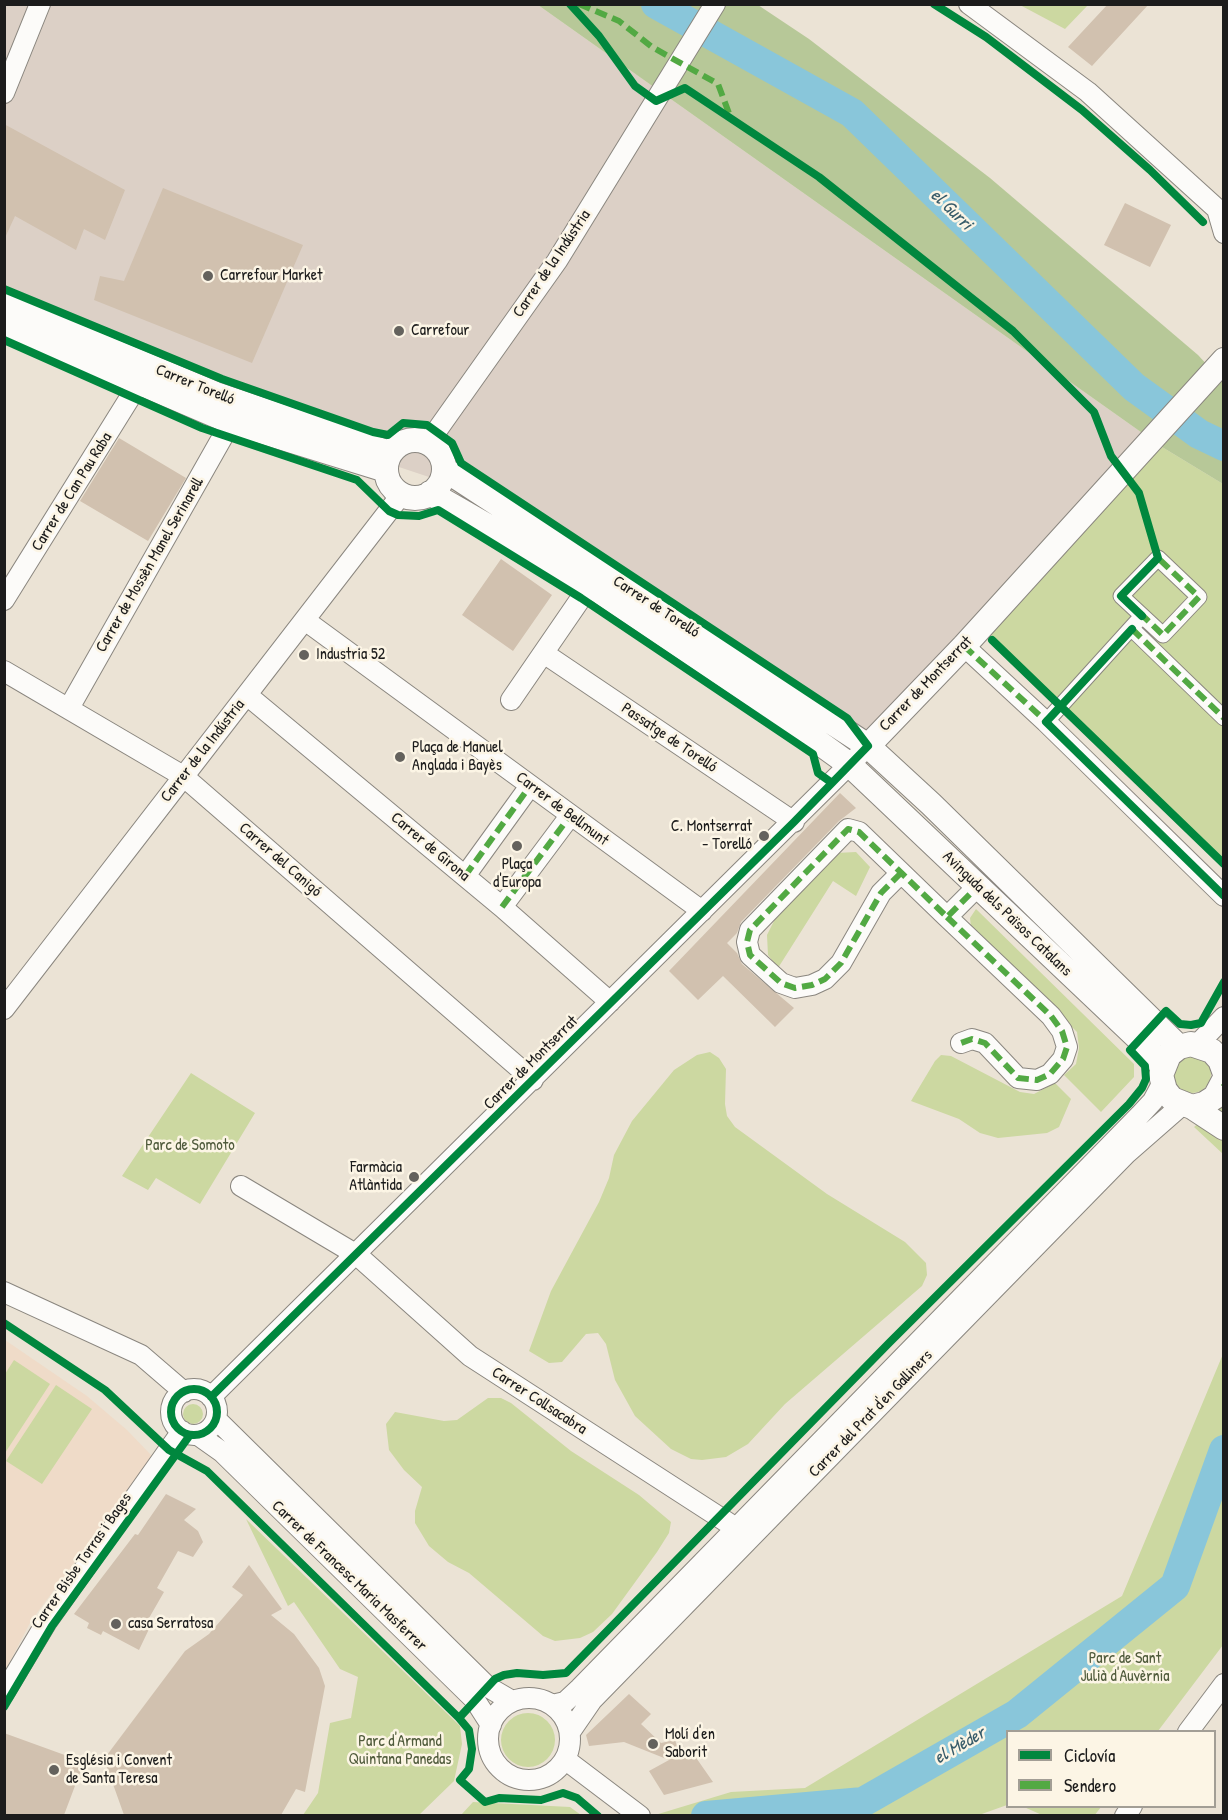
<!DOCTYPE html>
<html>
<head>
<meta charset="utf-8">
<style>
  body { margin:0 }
  #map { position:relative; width:1228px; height:1820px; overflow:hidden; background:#ebe3d5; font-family:"Patrick Hand",sans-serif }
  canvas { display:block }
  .frame { position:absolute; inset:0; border:6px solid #1c1c1c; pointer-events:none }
  .legend { position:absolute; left:1006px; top:1730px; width:210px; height:78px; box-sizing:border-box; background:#fcf5e5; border:2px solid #a29e95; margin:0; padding:8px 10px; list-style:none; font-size:18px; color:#1c1c1c }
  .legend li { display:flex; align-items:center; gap:12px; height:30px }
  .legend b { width:30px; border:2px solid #a29e95 }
</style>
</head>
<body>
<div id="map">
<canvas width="1228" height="1820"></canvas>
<div class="frame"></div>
<ul class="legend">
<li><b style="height:8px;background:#00873e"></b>Ciclovía</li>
<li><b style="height:8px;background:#52a943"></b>Sendero</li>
</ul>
</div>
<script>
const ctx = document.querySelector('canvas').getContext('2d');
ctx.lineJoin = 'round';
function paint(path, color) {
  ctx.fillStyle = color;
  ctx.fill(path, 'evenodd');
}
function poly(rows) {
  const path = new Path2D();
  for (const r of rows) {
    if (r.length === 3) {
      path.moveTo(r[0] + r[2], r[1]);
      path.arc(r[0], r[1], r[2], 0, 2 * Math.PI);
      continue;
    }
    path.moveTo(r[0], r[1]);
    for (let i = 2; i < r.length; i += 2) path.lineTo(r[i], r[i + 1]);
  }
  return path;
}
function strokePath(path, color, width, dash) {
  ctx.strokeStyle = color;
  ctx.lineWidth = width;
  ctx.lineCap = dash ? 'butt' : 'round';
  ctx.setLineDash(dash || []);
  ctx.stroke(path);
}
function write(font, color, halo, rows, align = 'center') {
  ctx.font = font + ' "Patrick Hand",sans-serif';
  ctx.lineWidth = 5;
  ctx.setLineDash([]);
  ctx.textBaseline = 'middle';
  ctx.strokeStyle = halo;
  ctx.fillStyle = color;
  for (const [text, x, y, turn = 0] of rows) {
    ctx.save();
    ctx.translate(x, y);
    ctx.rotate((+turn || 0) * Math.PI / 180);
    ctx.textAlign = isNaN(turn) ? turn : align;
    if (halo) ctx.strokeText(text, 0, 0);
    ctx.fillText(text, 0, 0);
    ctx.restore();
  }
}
const built = poly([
  [5,1340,87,1396,127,1430,153,1457,31,1621,5,1671]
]);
const industrial = poly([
  [4,5,538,5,1162,447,857,757,435,479,234,412,5,314]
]);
const green = poly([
  [1020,5,1088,5,1065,29],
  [1162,447,1223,484,1223,863,984,628],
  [856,852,870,867,856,896,833,881,778,968,768,955,767,935,777,915,836,853],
  [976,909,1134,1064,1134,1077,1101,1112,1064,1075,1076,1064,1079,1048,1077,1032,971,927,970,918],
  [710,1052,719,1058,726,1069,725,1104,727,1116,735,1127,827,1194,905,1242,926,1263,927,1275,922,1286,785,1404,748,1444,726,1457,702,1460,691,1459,671,1449,635,1416,615,1380,606,1344,598,1333,586,1334,562,1362,549,1363,529,1351,551,1291,599,1202,609,1178,614,1155,632,1121,674,1070,697,1055],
  [1192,1074,19],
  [941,1055,951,1056,1020,1092,1034,1094,1055,1083,1071,1099,1059,1127,1047,1133,998,1138,980,1133,959,1119,911,1101,935,1061],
  [191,1073,255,1113,200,1204,156,1178,148,1190,122,1176],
  [1223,1101,1223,1154,1194,1127],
  [1223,1354,1223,1645,1158,1731,1008,1732,1007,1805,979,1815,655,1815,731,1792,805,1788,1122,1596],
  [14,1360,50,1384,5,1453,5,1374],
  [56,1385,92,1409,42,1484,6,1461],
  [488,1398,501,1398,511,1403,571,1451,639,1495,671,1522,669,1533,657,1552,612,1614,593,1632,580,1638,555,1641,543,1636,469,1573,448,1562,429,1546,415,1523,415,1511,422,1487,404,1470,389,1450,386,1424,395,1412,444,1421,457,1420],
  [193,1414,10],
  [246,1519,460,1726,462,1744,454,1781,419,1815,303,1815,318,1793,330,1723,351,1718,358,1677,340,1669,294,1602,288,1606],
  [528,1740,27],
  [473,1802,570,1807,581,1815,461,1815],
  [1024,1807,1101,1807,1094,1816,1042,1815]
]);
const forest = poly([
  [538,5,758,5,809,39,990,178,1198,355,1223,382,1223,484,1162,447]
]);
const river = poly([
  [656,4,852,113,1134,387,1199,434,1224,446],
  [706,1816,863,1802,1017,1714,1175,1586,1224,1450]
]);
const building = poly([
  [1108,4,1149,4,1092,66,1068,47],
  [4,124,125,190,105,240,84,229,76,250,15,216,4,240],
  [163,188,303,245,252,363,94,300,100,276,124,281],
  [1125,203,1171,225,1150,267,1104,245],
  [119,438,186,478,148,541,80,501],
  [501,559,552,595,513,651,462,615],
  [840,793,856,808,839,821,741,922,737,933,727,943,737,953,742,964,794,1008,775,1027,723,976,698,1000,669,971],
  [166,1494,196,1509,184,1520,198,1531,203,1542,193,1557,178,1551,157,1588,164,1592,145,1625,149,1629,139,1650,103,1631,101,1635,87,1628,89,1623,74,1614,135,1534,138,1535],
  [249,1565,282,1609,271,1615,294,1634,319,1668,325,1686,305,1792,296,1789,281,1815,124,1815,104,1759,185,1651,209,1634,243,1595,232,1587],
  [629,1694,651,1714,641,1724,661,1743,675,1740,680,1755,690,1749,713,1782,664,1795,649,1771,669,1760,624,1742,589,1746,586,1735],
  [4,1733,84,1762,64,1815,4,1815]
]);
const pedestrian = poly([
  [1158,558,1199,597,1163,635,1121,596,1158,558],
  [1132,629,1224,718],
  [1046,722,1142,616]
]);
const minor = poly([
  [969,4,1088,92,1217,209,1224,211],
  [4,93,40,4],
  [1217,209,1224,233],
  [428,443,557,261,715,4],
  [4,600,139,383],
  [306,621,702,911],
  [964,646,1046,722,1224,896],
  [545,654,794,822],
  [4,671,183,776,533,1080],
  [247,695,502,907,610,1002],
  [511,700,590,585],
  [69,708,231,422],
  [901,873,881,893,841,963,825,979,812,985,795,988,781,983,750,955,747,942,750,930,848,829,859,832,947,917,978,886],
  [465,876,530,786],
  [502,907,570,816],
  [947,917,1051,1016,1062,1031,1067,1047,1063,1059,1050,1074,1037,1080,1018,1078,985,1043,972,1039,961,1043],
  [4,1009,401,495],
  [1198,1044,1224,1017],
  [241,1186,357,1255,470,1356,736,1528],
  [4,1292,141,1355,184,1392],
  [194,1412,23],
  [211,1397,860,754],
  [216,1419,488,1687,512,1701],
  [198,1435,222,1452,475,1700,491,1725],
  [4,1693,46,1623,182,1431],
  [529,1739,41],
  [552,1705,565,1702,580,1688,1140,1115,1153,1101,1162,1084],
  [570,1732,592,1700,891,1394,1126,1154,1182,1105],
  [1188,1732,1224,1684],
  [566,1760,640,1816],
  [1125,1816,1132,1806]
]);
const tertiary = poly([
  [4,305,216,394,390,453],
  [4,325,231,422,386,470],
  [415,469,29],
  [444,469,868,746,931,804,1179,1047],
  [430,493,590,585,753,695,850,765,1140,1040,1162,1066],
  [868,746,964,646,1224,360],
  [1224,1071,1220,1060,1212,1051,1191,1044,1179,1047,1169,1055,1161,1075,1165,1090,1172,1099,1192,1107,1204,1104,1215,1097,1224,1080],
  [1192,1107,1224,1128]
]);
const quiet = poly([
  [579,4,619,21,652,47,718,84,730,116],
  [1140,613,1163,635,1199,597,1158,558,1156,553],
  [1132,629,1224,718],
  [964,646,1050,725],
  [901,873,881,893,841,963,825,979,812,985,795,988,781,983,750,955,747,942,750,930,848,829,859,832,947,917,978,886],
  [465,876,530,786],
  [502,907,570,816],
  [947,917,1051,1016,1062,1031,1067,1047,1063,1059,1050,1074,1037,1080,1018,1078,985,1043,972,1039,961,1043],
  [1223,1083,1224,1084]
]);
const cycleway = poly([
  [570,4,599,36,635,86,656,101,685,88,819,177,1013,331,1094,412,1111,456,1139,493,1158,558,1121,596,1142,616],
  [934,4,986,37,1082,110,1150,170,1203,222],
  [4,289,222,379,373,432,388,435,403,423,427,425,452,443,461,463,847,718,868,746],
  [4,340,202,428,357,480,389,511,398,515,419,516,438,510,581,598,813,754,818,773,832,783],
  [1132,629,1046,722,1224,896],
  [992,640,1224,864],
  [4,1323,105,1390,169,1450,207,1471,459,1718,469,1730,472,1749,469,1769,460,1780,485,1802,499,1798,541,1800,563,1793,577,1798,598,1816],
  [194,1412,23],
  [211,1397,794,822,868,746],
  [4,1707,52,1626,190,1435],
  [459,1718,495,1679,504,1675,517,1673,543,1675,566,1673,890,1342,1129,1104,1142,1088,1146,1079,1145,1066,1130,1050,1166,1011,1180,1024,1191,1025,1201,1023,1224,982]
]);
const markers = [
  [208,276,6,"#64625d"],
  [399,331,6,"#64625d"],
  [304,655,6,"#64625d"],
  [400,757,6,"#64625d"],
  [764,836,6,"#64625d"],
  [517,846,6,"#64625d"],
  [414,1177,6,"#64625d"],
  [116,1624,6,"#64625d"],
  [653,1744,6,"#64625d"],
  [54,1770,6,"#64625d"]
];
const streetNames = [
  ["Carrer de la Indústria",552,264,-56],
  ["Carrer Torelló",195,385,22],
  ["Carrer de Can Pau Raba",72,492,-58],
  ["Carrer de Mossèn Manel Serinarell",150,565,-60],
  ["Carrer de Torelló",656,607,33],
  ["Carrer de Montserrat",926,684,-46],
  ["Passatge de Torelló",669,738,34],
  ["Carrer de la Indústria",203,751,-52],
  ["Carrer de Bellmunt",562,809,37],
  ["Carrer de Girona",430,847,40],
  ["Carrer del Canigó",280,860,41],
  ["Avinguda dels Països Catalans",1007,914,44],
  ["Carrer de Montserrat",531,1063,-45],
  ["Carrer Collsacabra",539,1401,33],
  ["Carrer del Prat d'en Galliners",871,1414,-46],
  ["Carrer Bisbe Torras i Bages",82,1561,-55],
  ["Carrer de Francesc Maria Masferrer",349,1576,44]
];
const poiNames = [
  ["Carrefour Market",220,276],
  ["Carrefour",411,331],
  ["Industria 52",316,655],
  ["Plaça de Manuel",412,748],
  ["Anglada i Bayès",412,766],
  ["C. Montserrat",752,827,"right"],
  ["- Torelló",752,845,"right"],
  ["Plaça",517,865,"center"],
  ["d'Europa",517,883,"center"],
  ["Farmàcia",402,1168,"right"],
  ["Atlàntida",402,1186,"right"],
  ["casa Serratosa",128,1624],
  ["Molí d'en",665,1735],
  ["Saborit",665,1753],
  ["Església i Convent",66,1761],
  ["de Santa Teresa",66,1779]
];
const parkNames = [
  ["Parc de Somoto",190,1146],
  ["Parc de Sant",1125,1659],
  ["Julià d'Auvèrnia",1125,1677],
  ["Parc d'Armand",400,1742],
  ["Quintana Panedas",400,1760]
];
const waterNames = [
  ["el Gurri",951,210,44],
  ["el Mèder",960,1746,-30]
];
paint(built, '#efdbc8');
paint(industrial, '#dcd0c6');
paint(green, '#ccd8a1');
paint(forest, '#b7c898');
strokePath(river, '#89c6da', 30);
paint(building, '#d1c1af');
strokePath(pedestrian, '#8a867f', 17);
strokePath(minor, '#8a867f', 22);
strokePath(tertiary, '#8a867f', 26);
strokePath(pedestrian, '#fcfbf9', 15);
strokePath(minor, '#fcfbf9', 20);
strokePath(tertiary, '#fcfbf9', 24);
strokePath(quiet, '#52a943', 6, [12, 6]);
strokePath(cycleway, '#00873e', 8);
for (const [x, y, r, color] of markers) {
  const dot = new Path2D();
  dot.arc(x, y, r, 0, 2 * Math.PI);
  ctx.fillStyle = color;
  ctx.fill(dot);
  strokePath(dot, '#fcf5e5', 2);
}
write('16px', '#1c1c1c', '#fcf5e5', streetNames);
write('16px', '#1c1c1c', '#fcf5e5', poiNames, 'left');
write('16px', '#505b3c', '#fcf5e5', parkNames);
write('italic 18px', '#375b69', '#fcf5e5', waterNames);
</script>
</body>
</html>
